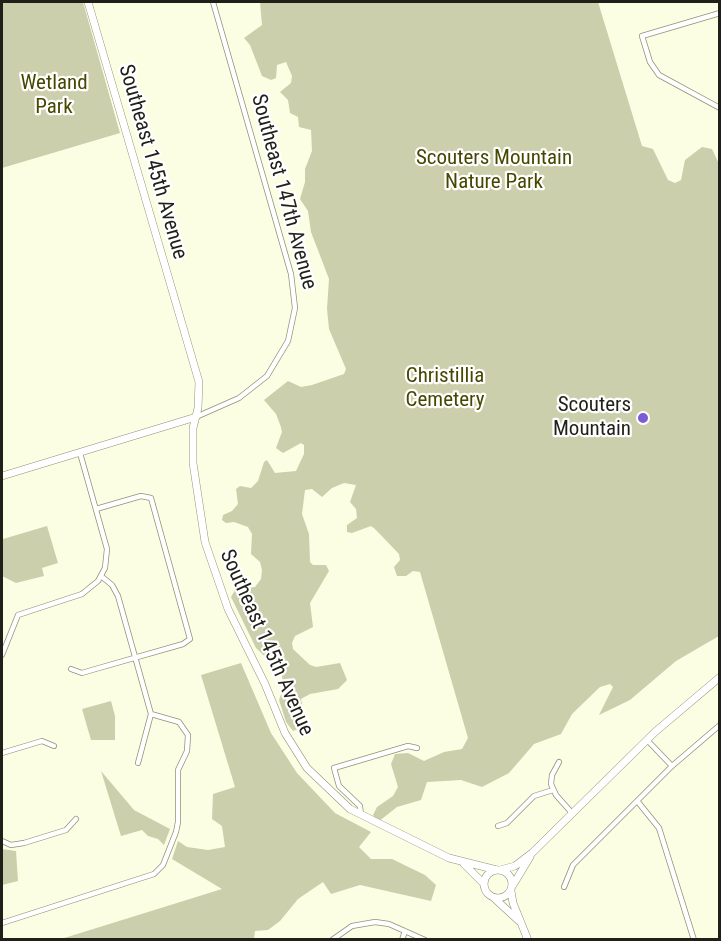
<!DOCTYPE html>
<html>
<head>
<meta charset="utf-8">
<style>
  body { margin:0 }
  #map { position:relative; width:721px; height:941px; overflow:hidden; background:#fbfee3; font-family:"Roboto Condensed",sans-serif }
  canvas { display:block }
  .frame { position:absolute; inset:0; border:3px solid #1f2017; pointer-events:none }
</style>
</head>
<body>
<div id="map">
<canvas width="721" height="941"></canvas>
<div class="frame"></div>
</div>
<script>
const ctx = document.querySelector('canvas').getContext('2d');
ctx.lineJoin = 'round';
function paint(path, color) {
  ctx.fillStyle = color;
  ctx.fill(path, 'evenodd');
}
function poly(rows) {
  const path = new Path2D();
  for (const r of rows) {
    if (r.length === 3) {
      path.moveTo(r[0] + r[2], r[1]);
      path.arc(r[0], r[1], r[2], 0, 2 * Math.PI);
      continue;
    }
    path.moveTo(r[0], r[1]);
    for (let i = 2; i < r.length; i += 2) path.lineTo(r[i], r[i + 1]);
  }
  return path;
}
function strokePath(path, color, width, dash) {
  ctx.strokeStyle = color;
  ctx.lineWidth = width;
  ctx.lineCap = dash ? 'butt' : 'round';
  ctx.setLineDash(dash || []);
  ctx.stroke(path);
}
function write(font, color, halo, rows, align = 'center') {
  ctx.font = font + ' "Roboto Condensed",sans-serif';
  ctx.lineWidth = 4.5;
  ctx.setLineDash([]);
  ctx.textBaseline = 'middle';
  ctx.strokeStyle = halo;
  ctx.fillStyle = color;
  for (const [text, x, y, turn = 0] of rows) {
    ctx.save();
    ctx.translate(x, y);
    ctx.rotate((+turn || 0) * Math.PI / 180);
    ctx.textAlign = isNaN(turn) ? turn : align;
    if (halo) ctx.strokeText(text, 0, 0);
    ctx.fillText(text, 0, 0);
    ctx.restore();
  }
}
const green = poly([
  [2,2,83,2,120,133,2,168],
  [260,2,598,2,642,146,653,149,668,180,675,183,681,180,685,160,702,147,712,149,719,164,719,636,676,661,630,700,599,715,613,687,610,684,600,687,572,714,561,734,534,744,509,773,482,787,461,780,427,782,421,800,397,807,378,822,373,815,377,807,393,796,398,787,391,764,395,754,408,753,424,761,444,752,462,749,468,738,420,572,413,571,406,576,397,576,394,567,400,560,399,554,375,529,371,526,352,533,347,532,347,525,357,518,356,509,350,502,356,485,344,483,332,488,322,497,312,489,305,490,302,514,309,534,310,562,313,565,326,565,329,571,310,603,313,627,295,636,292,643,293,649,310,665,316,667,340,663,347,680,338,689,310,694,301,699,306,723,305,726,293,731,286,722,279,700,284,686,281,672,256,648,231,597,235,590,255,587,261,579,262,570,260,562,251,554,252,534,248,527,234,522,226,523,222,520,223,515,232,511,238,504,236,489,240,486,251,488,258,481,264,462,267,460,275,473,296,471,304,454,304,445,301,443,283,453,276,448,282,432,281,427,276,414,264,400,288,381,301,387,312,385,344,374,346,369,329,329,327,309,329,279,311,232,308,211,300,199,305,182,305,169,312,151,311,130,299,127,298,117,290,113,288,100,280,92,291,83,292,76,286,62,277,65,276,78,271,80,262,76,250,45,244,38,262,25],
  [47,526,58,563,42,568,44,576,16,583,2,576,2,535,3,539],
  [241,663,271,733,297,773,335,813,371,832,359,847,371,859,392,859,425,875,436,885,431,901,360,885,331,894,323,882,298,899,280,921,268,930,255,931,254,939,61,939,222,889,172,859,178,841,187,847,208,850,225,847,222,826,212,819,213,794,235,787,201,675],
  [111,701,115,716,115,740,91,740,82,709],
  [101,771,134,810,170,829,164,845,158,839,148,836,142,830,121,836],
  [2,849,16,851,18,881,2,885]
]);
const street = poly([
  [720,13,642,36,650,62,659,75,720,108],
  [196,417,239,398,267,376,288,341,295,308,291,274,213,2],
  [2,655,18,615,82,594,98,581,105,568,107,549,80,453],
  [71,669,82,673,92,670,183,644,190,639,151,498,141,496,96,509],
  [647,740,672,766],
  [2,753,42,741,54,746],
  [559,762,552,775,551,784,556,795,572,813],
  [138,763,151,714],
  [638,802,659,828,694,940],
  [361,815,360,806,339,786,334,768,408,746,417,748],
  [498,826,507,823,534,796,553,790],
  [2,841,11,845,24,843,66,830,76,819],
  [564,887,573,865,672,766,720,725],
  [2,923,154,874,163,865,176,832,178,822,178,770,187,751,188,735,179,722,151,714,118,596,112,585,101,576],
  [332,940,352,926,375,922,389,924,425,940],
  [402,940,405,931]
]);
const secondary = poly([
  [88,2,199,382,198,408,193,428,193,463,205,542,228,609,265,684,285,733,307,768,350,809,449,858,497,870],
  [2,476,196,417],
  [464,864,484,884],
  [498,884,14],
  [500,870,515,866,532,853,655,732,720,677],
  [513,885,530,857],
  [511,891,513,903,528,940],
  [494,898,519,921]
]);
const markers = [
  [643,418,6,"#7c5bd5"]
];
const parkNames = [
  ["Wetland",54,84],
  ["Park",54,108],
  ["Scouters Mountain",494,159],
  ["Nature Park",494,183],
  ["Christillia",445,377],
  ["Cemetery",445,401]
];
const streetNames = [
  ["Southeast 145th Avenue",152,162,74],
  ["Southeast 147th Avenue",283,192,75],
  ["Southeast 145th Avenue",266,643,66]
];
const poiNames = [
  ["Scouters",631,406],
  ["Mountain",631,430]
];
paint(green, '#cccfac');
strokePath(street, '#8f927a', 6);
strokePath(secondary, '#8f927a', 8);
strokePath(street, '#fff', 4.5);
strokePath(secondary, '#fff', 7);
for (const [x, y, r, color] of markers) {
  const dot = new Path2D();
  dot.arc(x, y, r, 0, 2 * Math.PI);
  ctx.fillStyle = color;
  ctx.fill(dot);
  strokePath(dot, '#fff', 2);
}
write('21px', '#464800', '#fff', parkNames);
write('21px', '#1f2017', '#fff', streetNames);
write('21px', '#1f2017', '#fff', poiNames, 'right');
</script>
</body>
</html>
